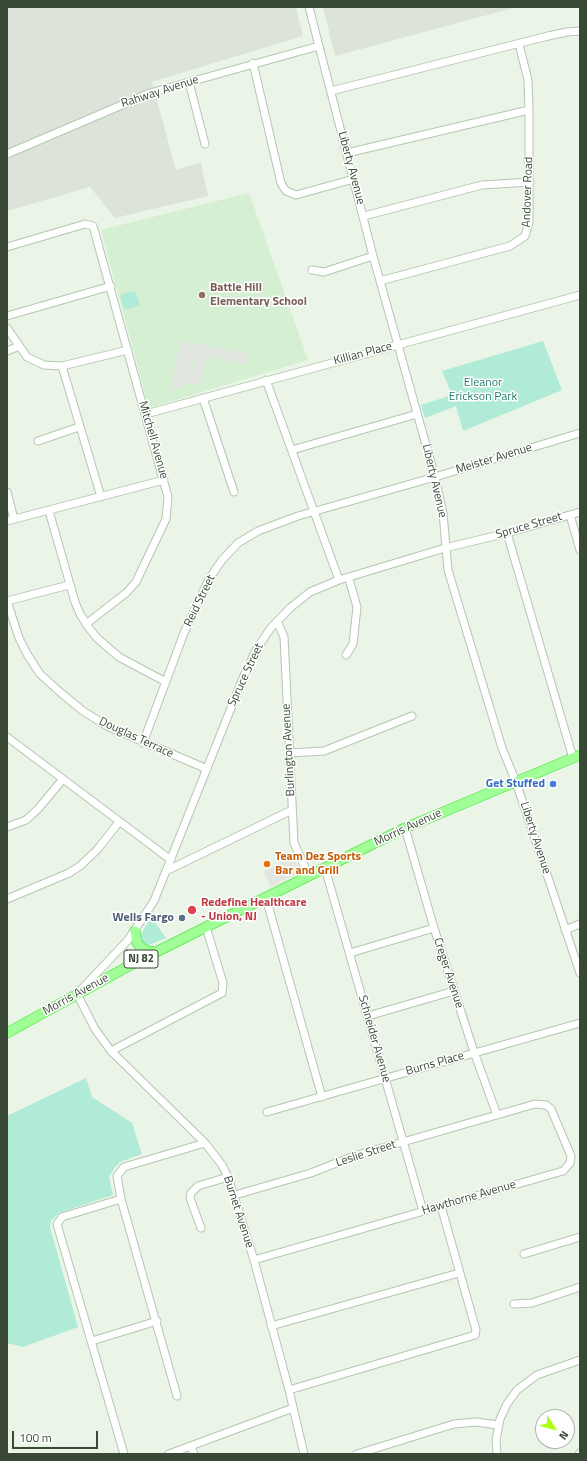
<!DOCTYPE html>
<html>
<head>
<meta charset="utf-8">
<style>
  body { margin:0 }
  #map { position:relative; width:587px; height:1461px; overflow:hidden; background:#eaf5e8; font-family:"Titillium Web",sans-serif }
  canvas { display:block }
  .frame { position:absolute; inset:0; border:8px solid #3a4936; pointer-events:none }
  .north { position:absolute; left:535px; top:1409px; width:40px; height:40px; box-sizing:border-box; background:#fff; border:1px solid #b0b6af; border-radius:50%; rotate:126deg; font-size:11px; font-weight:700; line-height:16px; text-align:center; color:#3a4936 }
  .north::after { content:''; display:block; margin:auto; width:14px; height:18px; background:#adff15; clip-path:polygon(50% 0,100% 100%,50% 72%,0 100%) }
  .scale { position:absolute; left:12px; top:1431px; width:86px; height:18px; box-sizing:border-box; border:2px solid #3a4936; border-top:0; padding-left:5px; font-size:12px; line-height:14px; white-space:nowrap; color:#3a4936; -webkit-text-stroke:3px #fff; paint-order:stroke }
</style>
</head>
<body>
<div id="map">
<canvas width="587" height="1461"></canvas>
<div class="frame"></div>
<div class="north">N</div>
<div class="scale">100 m</div>
</div>
<script>
const ctx = document.querySelector('canvas').getContext('2d');
ctx.lineJoin = 'round';
function paint(path, color) {
  ctx.fillStyle = color;
  ctx.fill(path, 'evenodd');
}
function poly(rows) {
  const path = new Path2D();
  for (const r of rows) {
    path.moveTo(r[0], r[1]);
    for (let i = 2; i < r.length; i += 2) path.lineTo(r[i], r[i + 1]);
  }
  return path;
}
function strokePath(path, color, width, dash) {
  ctx.strokeStyle = color;
  ctx.lineWidth = width;
  ctx.lineCap = dash ? 'butt' : 'round';
  ctx.setLineDash(dash || []);
  ctx.stroke(path);
}
function write(font, color, halo, rows, align = 'center') {
  ctx.font = font + ' "Titillium Web",sans-serif';
  ctx.lineWidth = 3;
  ctx.setLineDash([]);
  ctx.textBaseline = 'middle';
  ctx.strokeStyle = halo;
  ctx.fillStyle = color;
  for (const [text, x, y, turn = 0] of rows) {
    ctx.save();
    ctx.translate(x, y);
    ctx.rotate((+turn || 0) * Math.PI / 180);
    ctx.textAlign = isNaN(turn) ? turn : align;
    if (halo) ctx.strokeText(text, 0, 0);
    ctx.fillText(text, 0, 0);
    ctx.restore();
  }
}
const industrial = poly([
  [7,7,296,7,303,36,152,82,176,170,201,162,208,196,115,218,90,187,7,211],
  [323,7,517,7,335,56]
]);
const education = poly([
  [249,193,308,360,149,408,101,230]
]);
const green = poly([
  [135,291,140,305,124,310,120,295],
  [543,341,562,390,463,431,456,406,425,418,421,405,452,395,442,371],
  [151,917,166,938,147,946,139,938],
  [86,1078,92,1097,132,1123,142,1154,120,1162,115,1167,109,1177,113,1195,59,1213,51,1221,50,1227,78,1327,23,1347,7,1343,7,1116]
]);
const parking = poly([
  [180,340,197,344,189,384,184,383,180,389,171,388],
  [198,344,249,354,247,364,207,357,200,385,190,384],
  [293,856,300,872,271,887,263,872]
]);
const minor = poly([
  [309,7,373,256,435,477,443,513,448,570,502,748,516,782,580,973],
  [253,63,281,183,286,191,296,195,354,179],
  [189,82,205,144],
  [331,91,548,36,567,32,580,31],
  [347,153,529,110],
  [7,154,150,93,319,46],
  [364,216,482,185,530,182],
  [7,247,85,224,93,226,168,497,166,519,136,582,126,593,86,624],
  [312,270,324,272,373,256],
  [380,281,510,246,525,236,529,222,529,110,528,80,519,44],
  [7,316,111,286],
  [7,328,27,357,44,365,62,366,128,350],
  [7,351,19,346],
  [62,366,101,497],
  [266,380,339,580],
  [203,398,234,492],
  [146,414,580,295],
  [38,441,79,427],
  [292,450,417,414],
  [7,492,14,519],
  [49,511,75,602,80,614,89,628,97,638,119,657,166,682],
  [570,515,580,550],
  [7,521,164,480],
  [507,533,573,758],
  [7,601,19,638,27,654,40,674,61,693,83,711,107,726,207,769],
  [7,601,69,585],
  [277,621,284,637,294,843,309,876],
  [346,655,353,644,357,607,349,579],
  [7,737,171,860],
  [143,743,184,633,209,579,222,560,238,543,258,531,298,516,435,477,580,433],
  [290,753,324,751,412,716],
  [7,827,26,820,38,809,63,779],
  [405,828,434,928,474,1052,497,1115],
  [325,868,423,1211],
  [168,870,292,810],
  [266,898,322,1097],
  [7,899,69,873,80,866,97,850,119,822],
  [565,930,580,924],
  [350,953,434,928],
  [368,1016,454,991],
  [111,1051,222,993,223,983,206,927],
  [267,1112,580,1023],
  [235,1195,311,1173,354,1156,535,1104,546,1105,551,1109,571,1156,570,1163,563,1171,254,1260],
  [121,1199,62,1217,57,1224,124,1454],
  [201,1228,190,1198,191,1193,198,1186,228,1177],
  [524,1254,580,1237],
  [514,1304,532,1303,580,1287],
  [271,1326,459,1273],
  [92,1341,157,1321],
  [289,1390,475,1335,476,1330,441,1206],
  [177,1396,121,1199,117,1176,124,1167,205,1143],
  [191,1446,194,1454],
  [169,1454,293,1408],
  [304,1454,289,1390,254,1260,228,1177,222,1165,205,1143,111,1051,95,1029,77,994,128,940,154,901,243,678,256,650,270,629,290,608,310,592,339,580,445,548,507,533,580,512],
  [357,1454,454,1424,476,1422,498,1425],
  [497,1454,496,1440,500,1419,507,1404,517,1390,537,1375,580,1360],
  [579,1454,580,1453]
]);
const major = poly([
  [135,931,137,943,142,948,147,951,156,952],
  [7,1033,136,962,405,828,580,755]
]);
const markers = [
  [202,295,4,"#8d6e63"],
  [553,784,4,"#3f7fe0"],
  [267,864,4,"#e8710a"],
  [192,910,5,"#e0444e"],
  [182,918,4,"#5c6f8a"]
];
const shields = [
  [141,959,34]
];
const shieldNames = [
  ["NJ 82",141,959]
];
const streetNames = [
  ["Rahway Avenue",160,92,-18],
  ["Liberty Avenue",351,168,75],
  ["Andover Road",528,192,-88],
  ["Killian Place",363,354,-15],
  ["Mitchell Avenue",153,440,74],
  ["Meister Avenue",494,459,-17],
  ["Liberty Avenue",434,481,77],
  ["Spruce Street",529,526,-16],
  ["Reid Street",200,601,-64],
  ["Spruce Street",246,675,-65],
  ["Douglas Terrace",136,738,25],
  ["Burlington Avenue",289,750,-93],
  ["Morris Avenue",408,828,-25],
  ["Liberty Avenue",535,838,72],
  ["Creger Avenue",448,973,72],
  ["Morris Avenue",76,995,-29],
  ["Schneider Avenue",374,1039,74],
  ["Burns Place",435,1064,-16],
  ["Leslie Street",366,1154,-18],
  ["Hawthorne Avenue",469,1198,-16],
  ["Burnet Avenue",238,1212,72]
];
const educationNames = [
  ["Battle Hill",210,288],
  ["Elementary School",210,302]
];
const parkNames = [
  ["Eleanor",483,383],
  ["Erickson Park",483,397]
];
const shopNames = [
  ["Get Stuffed",545,784]
];
const foodNames = [
  ["Team Dez Sports",275,857],
  ["Bar and Grill",275,871]
];
const healthNames = [
  ["Redefine Healthcare",201,903],
  ["- Union, NJ",201,917]
];
const serviceNames = [
  ["Wells Fargo",174,918]
];
paint(industrial, '#dce4da');
paint(education, '#d4efd2');
paint(green, '#afebd6');
paint(parking, '#e1e6e0');
strokePath(minor, '#b3c7b0', 9);
strokePath(major, '#6fea61', 11);
strokePath(minor, '#fff', 7);
strokePath(major, '#a0ff97', 9);
for (const [x, y, r, color] of markers) {
  const dot = new Path2D();
  dot.arc(x, y, r, 0, 2 * Math.PI);
  ctx.fillStyle = color;
  ctx.fill(dot);
  strokePath(dot, '#fff', 1.5);
}
for (const [x, y, w] of shields) {
  const box = new Path2D();
  box.roundRect(x - w / 2, y - 9, w, 18, 3);
  ctx.fillStyle = '#fff';
  ctx.fill(box);
  strokePath(box, '#3a4936', 1);
}
write('bold 11px', '#3a4936', null, shieldNames);
write('12px', '#3a4936', '#fff', streetNames);
write('bold 12px', '#785e54', '#fff', educationNames, 'left');
write('12px', '#267f6f', '#fff', parkNames);
write('bold 12px', '#366cbe', '#fff', shopNames, 'right');
write('bold 12px', '#c56008', '#fff', foodNames, 'left');
write('bold 12px', '#be3a42', '#fff', healthNames, 'left');
write('bold 12px', '#4e5e75', '#fff', serviceNames, 'right');
</script>
</body>
</html>
